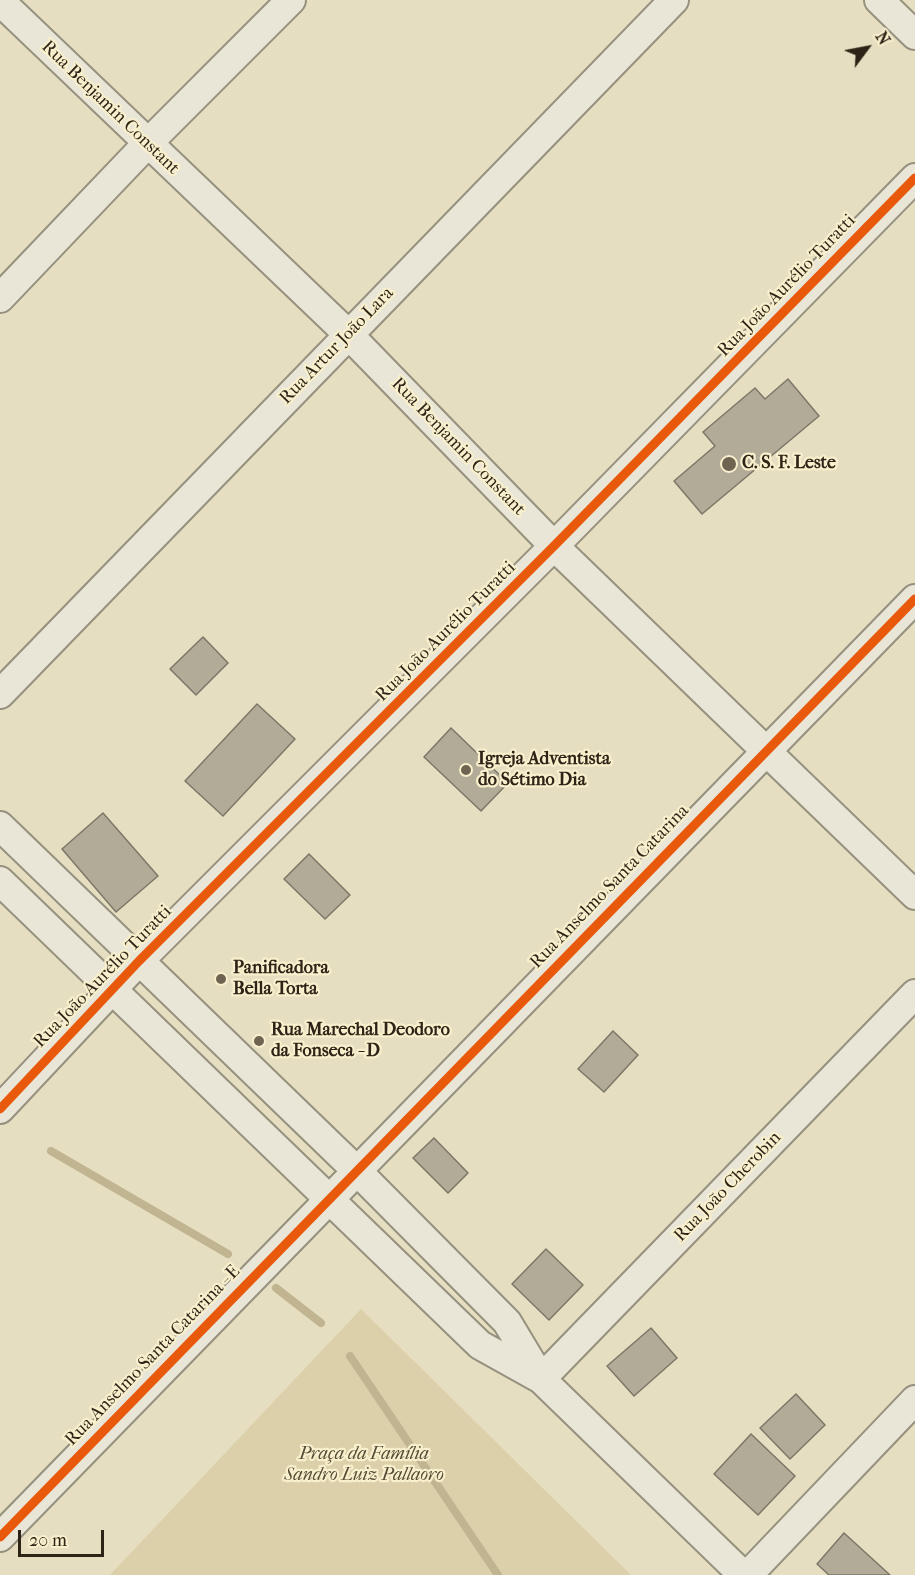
<!DOCTYPE html>
<html>
<head>
<meta charset="utf-8">
<style>
  body { margin:0 }
  #map { position:relative; width:915px; height:1575px; overflow:hidden; background:#e6dec1; font-family:"IM FELL French Canon",serif }
  canvas { display:block }
  .north { position:absolute; left:837px; top:18px; width:60px; height:60px; -webkit-text-stroke:4px #f8efcd; paint-order:stroke; rotate:58deg; font-size:16px; font-weight:700; line-height:24px; text-align:center; color:#2d2316 }
  .north::after { content:''; display:block; margin:auto; width:21px; height:27px; background:#2d2316; clip-path:polygon(50% 0,100% 100%,50% 72%,0 100%) }
  .scale { position:absolute; left:18px; top:1530px; width:86px; height:27px; box-sizing:border-box; border:3px solid #2d2316; border-top:0; padding-left:8px; font-size:18px; line-height:21px; white-space:nowrap; color:#2d2316; -webkit-text-stroke:4px #f8efcd; paint-order:stroke }
</style>
</head>
<body>
<div id="map">
<canvas width="915" height="1575"></canvas>
<div class="north">N</div>
<div class="scale">20 m</div>
</div>
<script>
const ctx = document.querySelector('canvas').getContext('2d');
ctx.lineJoin = 'round';
function paint(path, color) {
  ctx.fillStyle = color;
  ctx.fill(path, 'evenodd');
}
function poly(rows) {
  const path = new Path2D();
  for (const r of rows) {
    path.moveTo(r[0], r[1]);
    for (let i = 2; i < r.length; i += 2) path.lineTo(r[i], r[i + 1]);
  }
  return path;
}
function strokePath(path, color, width, dash) {
  ctx.strokeStyle = color;
  ctx.lineWidth = width;
  ctx.lineCap = dash ? 'butt' : 'round';
  ctx.setLineDash(dash || []);
  ctx.stroke(path);
}
function write(font, color, halo, rows, align = 'center') {
  ctx.font = font + ' "IM FELL French Canon",serif';
  ctx.lineWidth = 4.5;
  ctx.setLineDash([]);
  ctx.textBaseline = 'middle';
  ctx.strokeStyle = halo;
  ctx.fillStyle = color;
  for (const [text, x, y, turn = 0] of rows) {
    ctx.save();
    ctx.translate(x, y);
    ctx.rotate((+turn || 0) * Math.PI / 180);
    ctx.textAlign = isNaN(turn) ? turn : align;
    if (halo) ctx.strokeText(text, 0, 0);
    ctx.fillText(text, 0, 0);
    ctx.restore();
  }
}
const green = poly([
  [361,1309,631,1575,110,1575]
]);
const stream = poly([
  [51,1151,228,1254],
  [276,1288,321,1323],
  [350,1356,498,1575]
]);
const building = poly([
  [788,379,819,416,702,514,674,481,715,446,703,432,755,388,765,399,788,379],
  [203,637,228,663,196,695,170,669,203,637],
  [257,704,295,739,223,816,185,781,257,704],
  [451,728,508,783,481,811,424,757,451,728],
  [103,813,158,876,116,912,62,849,103,813],
  [309,854,350,895,325,919,284,879,309,854],
  [613,1031,638,1055,604,1092,578,1069,613,1031],
  [434,1138,468,1173,448,1193,413,1158,434,1138],
  [546,1249,583,1285,549,1320,512,1284,546,1249],
  [651,1328,677,1358,634,1396,607,1366,651,1328],
  [796,1394,825,1425,790,1459,760,1428,796,1394],
  [751,1434,795,1476,758,1515,714,1474,751,1434],
  [844,1533,890,1575,829,1575,817,1564,844,1533]
]);
const minor = poly([
  [879,0,915,35],
  [0,1,348,334,554,546,915,895],
  [0,298,147,144,291,0],
  [0,694,674,0],
  [0,826,357,1171,507,1322,540,1377],
  [0,881,480,1345,541,1379,743,1575],
  [0,1109,139,961,554,546,915,178],
  [541,1379,915,994],
  [0,1537,915,599],
  [748,1575,915,1400]
]);
const cycleway = poly([
  [0,1109,139,961,554,546,915,178],
  [0,1537,915,599]
]);
const markers = [
  [729,464,8,"#6e6452"],
  [466,770,6,"#6e6452"],
  [221,979,6,"#6e6452"],
  [259,1041,6,"#6e6452"]
];
const streetNames = [
  ["Rua Benjamin Constant",110,108,44],
  ["Rua João Aurélio Turatti",787,286,-46],
  ["Rua Artur João Lara",337,346,-46],
  ["Rua Benjamin Constant",458,447,46],
  ["Rua João Aurélio Turatti",446,632,-45],
  ["Rua Anselmo Santa Catarina",610,887,-46],
  ["Rua João Aurélio Turatti",103,977,-46],
  ["Rua João Cherobin",728,1187,-46],
  ["Rua Anselmo Santa Catarina - E",153,1356,-46]
];
const poiNames = [
  ["C. S. F. Leste",742,464],
  ["Igreja Adventista",478,760],
  ["do Sétimo Dia",478,781],
  ["Panificadora",233,969],
  ["Bella Torta",233,990],
  ["Rua Marechal Deodoro",271,1031],
  ["da Fonseca - D",271,1052]
];
const parkNames = [
  ["Praça da Família",364,1455],
  ["Sandro Luiz Pallaoro",364,1476]
];
paint(green, '#dcd0aa');
strokePath(stream, '#c1b591', 8);
paint(building, '#b1ab98');
strokePath(building, '#7c7767', 1.5);
strokePath(minor, '#96907e', 32);
strokePath(minor, '#e9e6d7', 28);
strokePath(cycleway, '#e8590c', 9);
for (const [x, y, r, color] of markers) {
  const dot = new Path2D();
  dot.arc(x, y, r, 0, 2 * Math.PI);
  ctx.fillStyle = color;
  ctx.fill(dot);
  strokePath(dot, '#f8efcd', 2);
}
write('18px', '#2d2316', '#f8efcd', streetNames);
write('bold 18px', '#2d2316', '#f8efcd', poiNames, 'left');
write('italic 18px', '#564c36', '#f8efcd', parkNames);
</script>
</body>
</html>
